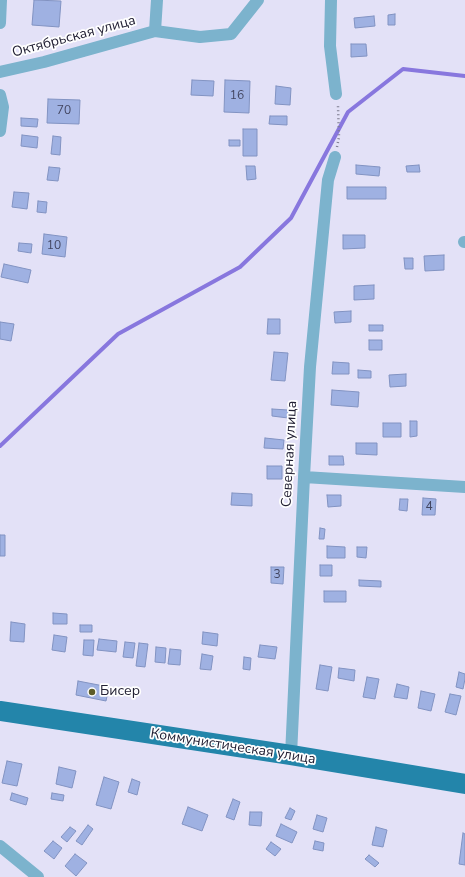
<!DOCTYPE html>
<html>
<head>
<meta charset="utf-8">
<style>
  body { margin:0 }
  canvas { display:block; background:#e3e1f7 }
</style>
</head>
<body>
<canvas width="465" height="877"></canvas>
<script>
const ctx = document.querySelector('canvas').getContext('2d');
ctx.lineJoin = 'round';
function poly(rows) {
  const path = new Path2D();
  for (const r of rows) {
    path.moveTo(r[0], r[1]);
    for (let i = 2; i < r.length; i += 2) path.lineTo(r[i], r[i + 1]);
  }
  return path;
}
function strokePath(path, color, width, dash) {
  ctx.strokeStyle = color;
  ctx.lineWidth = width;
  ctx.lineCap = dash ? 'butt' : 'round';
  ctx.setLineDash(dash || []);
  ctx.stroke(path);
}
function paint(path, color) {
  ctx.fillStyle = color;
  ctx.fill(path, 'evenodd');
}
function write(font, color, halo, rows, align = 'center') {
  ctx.font = font + ' "Nunito Sans",sans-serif';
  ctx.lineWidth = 3.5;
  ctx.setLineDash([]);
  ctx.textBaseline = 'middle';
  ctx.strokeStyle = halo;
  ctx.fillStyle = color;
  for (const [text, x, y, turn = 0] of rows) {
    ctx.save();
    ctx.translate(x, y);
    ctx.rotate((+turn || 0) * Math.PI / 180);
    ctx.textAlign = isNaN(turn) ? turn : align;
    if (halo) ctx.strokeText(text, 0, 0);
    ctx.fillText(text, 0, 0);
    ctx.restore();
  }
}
const stream = poly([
  [0,446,118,334,240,267,291,218,348,112,403,69,465,76]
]);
const building = poly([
  [34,0,61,1,59,27,32,25,34,0],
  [395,14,395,25,388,25,388,15,395,14],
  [374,16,375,26,355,28,354,18,374,16],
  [351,44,366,44,367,56,351,57,351,44],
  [192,80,214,81,213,96,191,95,192,80],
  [225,80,250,81,249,113,224,112,225,80],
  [276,86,291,88,290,105,275,104,276,86],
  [48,99,80,100,79,124,47,123,48,99],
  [270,116,287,116,287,125,269,124,270,116],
  [21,118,38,119,37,127,21,126,21,118],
  [243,129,257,129,257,156,243,156,243,129],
  [22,135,38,137,37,148,21,146,22,135],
  [53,136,61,137,60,155,51,154,53,136],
  [229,140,240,140,240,146,229,146,229,140],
  [356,165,380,167,379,176,356,174,356,165],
  [419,165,420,172,407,172,406,166,419,165],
  [246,166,255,166,256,179,247,180,246,166],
  [49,167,60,168,58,181,47,180,49,167],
  [347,187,386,187,386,199,347,199,347,187],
  [14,192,29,193,27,209,12,207,14,192],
  [38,201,47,202,46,213,37,212,38,201],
  [44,234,67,237,65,257,42,254,44,234],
  [343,235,365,235,365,248,343,249,343,235],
  [19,243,32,244,31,253,18,251,19,243],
  [444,255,444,270,425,271,424,256,444,255],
  [404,258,413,258,413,269,405,269,404,258],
  [4,264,31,270,28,283,1,277,4,264],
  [374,285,374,299,354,300,354,286,374,285],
  [351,311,351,322,335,323,334,312,351,311],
  [268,319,280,319,280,334,267,334,268,319],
  [0,322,14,324,11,341,0,339,0,322],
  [369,325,383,325,383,331,369,331,369,325],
  [369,340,382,340,382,350,369,350,369,340],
  [274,352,288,353,285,381,271,380,274,352],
  [333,362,349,363,349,374,332,374,333,362],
  [358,370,371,371,371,378,358,378,358,370],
  [406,374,406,386,390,387,389,375,406,374],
  [332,390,359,392,358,407,331,405,332,390],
  [272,409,288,410,288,418,272,416,272,409],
  [410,421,417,421,417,436,410,437,410,421],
  [383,423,401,423,401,437,383,437,383,423],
  [265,438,284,440,283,449,264,448,265,438],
  [356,443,377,443,377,455,356,454,356,443],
  [329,456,343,456,344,465,329,465,329,456],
  [267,466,282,466,282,479,267,479,267,466],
  [232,493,252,494,252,506,231,505,232,493],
  [327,495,341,495,341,506,328,507,327,495],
  [423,498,436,499,435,515,422,515,423,498],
  [400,499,408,499,407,511,399,510,400,499],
  [320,528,325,529,324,539,319,539,320,528],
  [0,535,5,535,5,556,0,556,0,535],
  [327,546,345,547,345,558,327,558,327,546],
  [357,547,367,547,366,558,357,557,357,547],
  [320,565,332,565,332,576,320,576,320,565],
  [271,567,284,567,283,584,271,583,271,567],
  [359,580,381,581,381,587,359,586,359,580],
  [324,591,346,591,346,602,324,602,324,591],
  [53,613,67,614,67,624,53,624,53,613],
  [11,622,25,624,24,642,10,641,11,622],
  [80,625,92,625,92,632,80,632,80,625],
  [203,632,218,634,217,646,202,644,203,632],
  [54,635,67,637,65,652,52,650,54,635],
  [99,639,117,641,116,652,97,650,99,639],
  [84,640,94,640,93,656,83,655,84,640],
  [125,642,135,643,133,658,123,657,125,642],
  [139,643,148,644,145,667,136,666,139,643],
  [260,645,277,647,275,659,258,657,260,645],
  [156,647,166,648,165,663,155,662,156,647],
  [170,649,181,650,180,665,168,664,170,649],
  [202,654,213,656,211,670,200,669,202,654],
  [244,657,251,658,250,670,243,669,244,657],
  [320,665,332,667,328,691,316,689,320,665],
  [339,668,355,670,354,681,338,678,339,668],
  [459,672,465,674,465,679,463,689,456,687,459,672],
  [367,677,379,679,375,699,363,697,367,677],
  [78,681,109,687,106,701,76,695,78,681],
  [397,684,409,687,407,699,394,697,397,684],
  [421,691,435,694,431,711,418,708,421,691],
  [450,694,461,696,456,715,445,712,450,694],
  [7,761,22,764,17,786,2,783,7,761],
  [59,767,76,771,72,788,56,784,59,767],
  [104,777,119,782,111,809,96,805,104,777],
  [132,779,140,782,137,795,128,792,132,779],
  [12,793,28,798,26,805,10,800,12,793],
  [52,793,64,795,63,801,51,799,52,793],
  [233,799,240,802,234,820,226,817,233,799],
  [188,807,208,815,202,831,182,824,188,807],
  [290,808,295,811,291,820,285,818,290,808],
  [250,812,262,812,261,826,249,825,250,812],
  [317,815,327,818,323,832,313,829,317,815],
  [281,824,297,832,292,843,276,836,281,824],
  [88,825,93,829,82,845,76,841,88,825],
  [70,827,76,831,67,842,61,837,70,827],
  [376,827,387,830,383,847,372,845,376,827],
  [463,833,465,834,465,865,459,864,463,833],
  [53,841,62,848,54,859,44,851,53,841],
  [315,841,324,843,323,851,313,849,315,841],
  [271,842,281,849,275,856,266,849,271,842],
  [75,854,87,863,76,876,65,866,75,854],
  [369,855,379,863,375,867,365,859,369,855]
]);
const path = poly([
  [337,147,339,137,338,106]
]);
const street = poly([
  [331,0,330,46,336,94],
  [0,23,1,0],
  [155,31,157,0],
  [0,72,44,62,155,31,200,37,231,34,258,0],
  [0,95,3,107,0,131],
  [464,242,465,242],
  [304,477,465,487],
  [291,755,304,477,310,367,328,180,335,157],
  [0,846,38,877]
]);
const primary = poly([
  [0,711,291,755,465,784]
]);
const markers = [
  [92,692,4,"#5c5c29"]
];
const numberNames = [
  ["16",237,96],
  ["70",64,111],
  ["10",54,246],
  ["4",429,507],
  ["3",277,575]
];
const streetNames = [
  ["Октябрьская улица",74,37,-15],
  ["Северная улица",290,454,-87],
  ["Коммунистическая улица",233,747,9]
];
const poiNames = [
  ["Бисер",100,692]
];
strokePath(stream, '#8877de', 4);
paint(building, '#9fb1e2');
strokePath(building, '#8293c2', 1);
strokePath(path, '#7e7c90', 2.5, [1, 3]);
strokePath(street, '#7cb3cd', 12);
strokePath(primary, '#2385aa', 20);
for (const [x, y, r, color] of markers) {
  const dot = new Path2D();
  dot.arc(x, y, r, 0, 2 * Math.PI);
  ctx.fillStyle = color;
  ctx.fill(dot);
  strokePath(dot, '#fff', 1.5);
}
write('12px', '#424560', null, numberNames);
write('14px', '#232135', '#fff', streetNames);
write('14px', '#232135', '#fff', poiNames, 'left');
</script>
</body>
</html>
